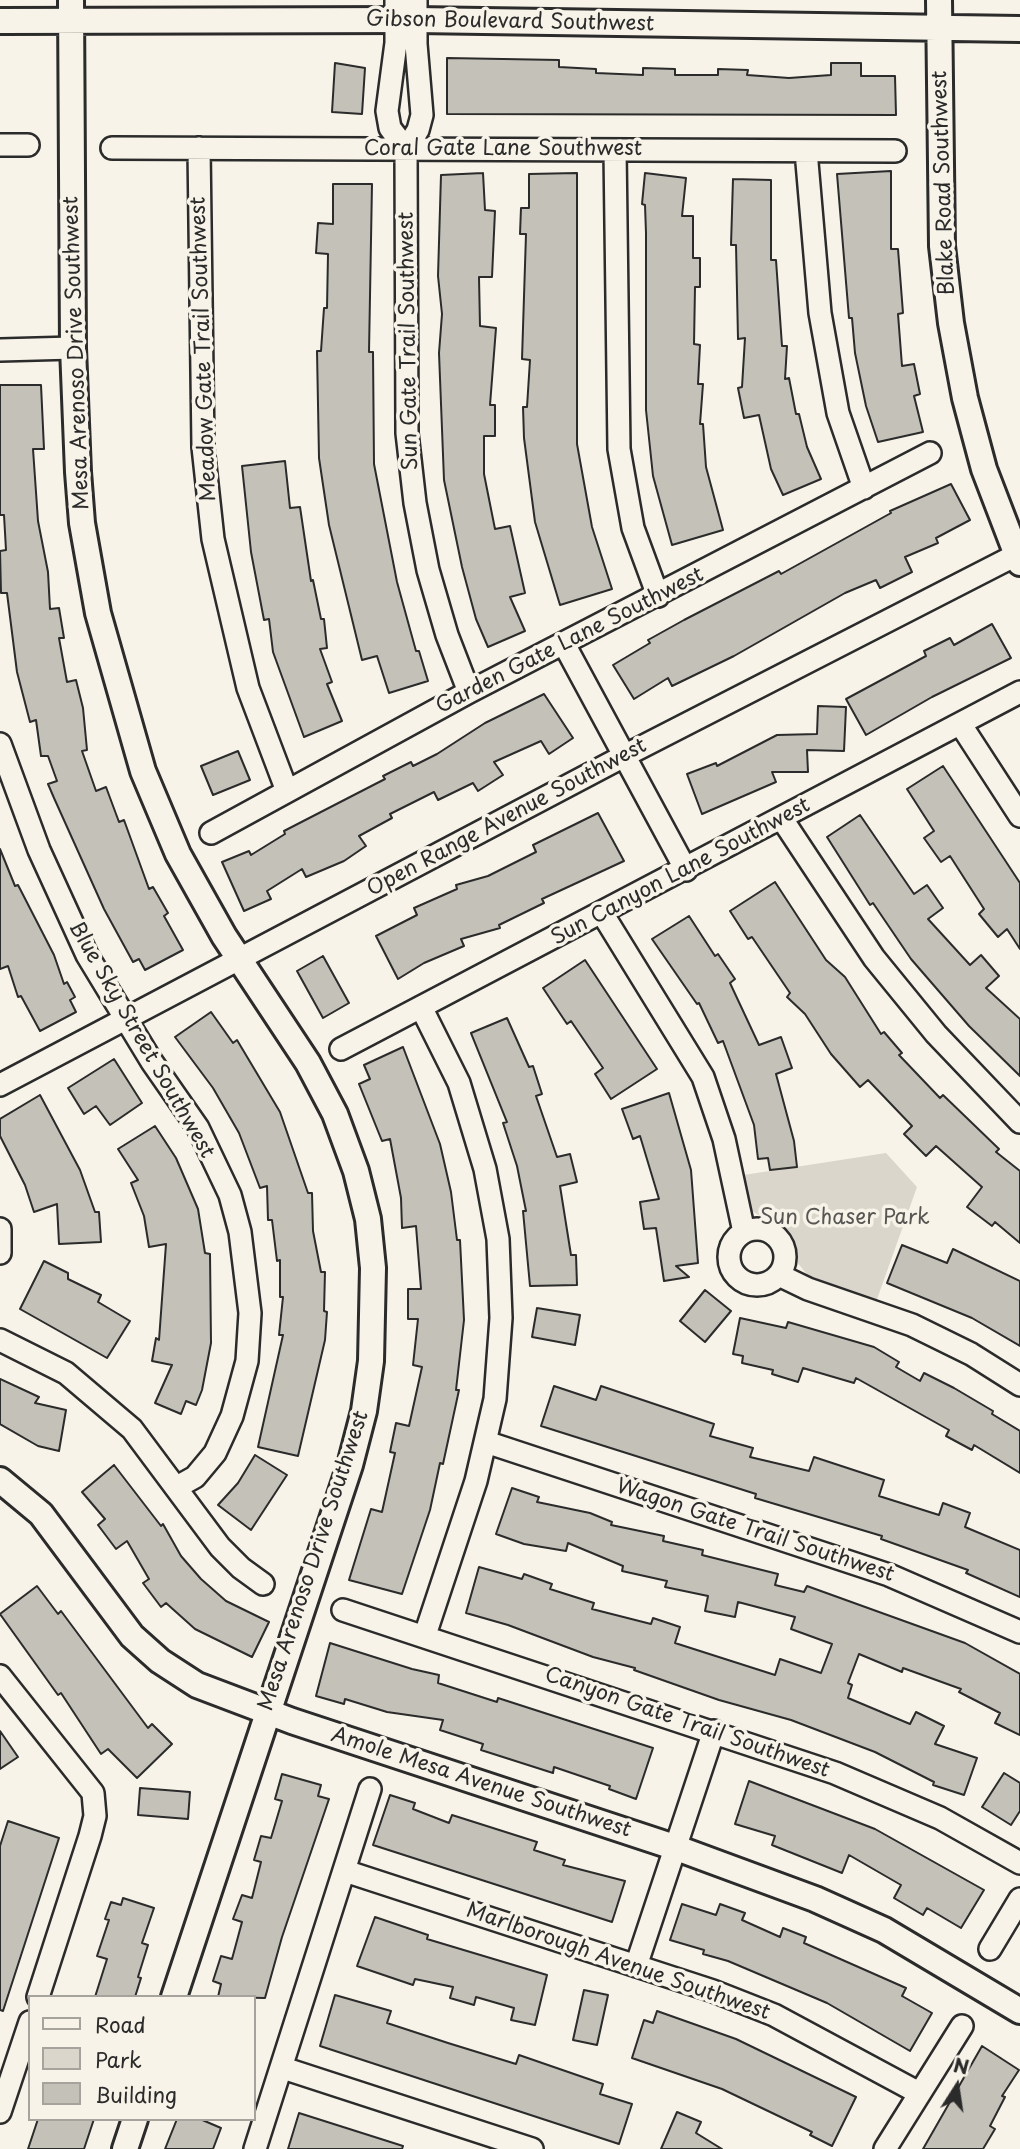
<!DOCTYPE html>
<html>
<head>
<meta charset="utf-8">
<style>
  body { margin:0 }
  #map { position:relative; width:1020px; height:2149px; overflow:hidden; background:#f7f3e8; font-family:"Playpen Sans",sans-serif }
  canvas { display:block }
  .legend { position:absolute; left:28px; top:1995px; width:228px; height:126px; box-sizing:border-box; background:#f7f3e8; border:2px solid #a5a39c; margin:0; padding:9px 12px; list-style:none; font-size:21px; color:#2b2b2b }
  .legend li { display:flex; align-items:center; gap:14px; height:35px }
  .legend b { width:35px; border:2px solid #a5a39c }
  .north { position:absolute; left:922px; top:2051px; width:70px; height:70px; -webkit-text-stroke:5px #f7f3e8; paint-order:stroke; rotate:12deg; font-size:19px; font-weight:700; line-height:28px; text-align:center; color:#2b2b2b }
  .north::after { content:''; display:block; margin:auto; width:24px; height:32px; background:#2b2b2b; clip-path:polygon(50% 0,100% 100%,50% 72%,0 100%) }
</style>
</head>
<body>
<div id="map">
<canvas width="1020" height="2149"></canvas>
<ul class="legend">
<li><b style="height:9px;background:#f7f3e8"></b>Road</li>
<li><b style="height:19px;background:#dad6cc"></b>Park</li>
<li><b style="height:19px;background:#c4c1b9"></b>Building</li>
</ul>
<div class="north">N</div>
</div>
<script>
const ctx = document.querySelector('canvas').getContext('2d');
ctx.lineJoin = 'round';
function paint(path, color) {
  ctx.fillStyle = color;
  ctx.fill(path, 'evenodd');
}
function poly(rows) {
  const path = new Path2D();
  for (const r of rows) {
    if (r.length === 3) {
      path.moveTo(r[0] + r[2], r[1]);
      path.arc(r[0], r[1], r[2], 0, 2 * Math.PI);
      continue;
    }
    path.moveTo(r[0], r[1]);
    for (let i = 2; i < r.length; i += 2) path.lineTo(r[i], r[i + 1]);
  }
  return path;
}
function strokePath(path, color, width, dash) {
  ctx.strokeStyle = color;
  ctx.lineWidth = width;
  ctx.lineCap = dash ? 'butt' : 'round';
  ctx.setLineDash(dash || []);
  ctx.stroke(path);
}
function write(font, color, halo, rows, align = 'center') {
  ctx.font = font + ' "Playpen Sans",sans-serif';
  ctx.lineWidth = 7;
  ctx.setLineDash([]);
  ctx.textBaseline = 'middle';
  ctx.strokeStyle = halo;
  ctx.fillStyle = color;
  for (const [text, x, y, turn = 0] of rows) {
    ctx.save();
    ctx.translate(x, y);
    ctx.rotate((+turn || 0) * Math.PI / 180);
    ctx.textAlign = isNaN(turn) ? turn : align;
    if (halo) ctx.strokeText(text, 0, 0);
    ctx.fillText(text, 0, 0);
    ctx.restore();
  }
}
const green = poly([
  [886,1153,917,1187,876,1302,813,1282,797,1262,794,1244,786,1232,744,1206,737,1176]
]);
const building = poly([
  [447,58,559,60,559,67,596,69,596,73,643,75,643,68,675,69,675,75,718,75,718,69,748,70,747,75,789,78,831,75,831,63,861,63,861,76,895,76,896,115,447,114,447,58],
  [335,63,365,68,362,114,332,112,335,63],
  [891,171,891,249,898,249,903,313,898,314,902,366,914,364,920,394,914,396,923,432,878,442,866,406,855,353,852,318,849,318,837,174,891,171],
  [483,173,485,210,495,211,492,277,479,277,480,326,496,328,490,405,495,405,495,436,484,436,484,474,495,529,510,526,525,593,510,597,525,631,488,647,476,619,462,567,444,480,439,353,442,314,438,276,441,175,483,173],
  [577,173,577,444,592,527,612,589,560,605,535,522,524,438,523,407,527,407,530,360,522,359,526,234,520,234,521,208,529,208,529,174,577,173],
  [645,173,686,178,682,216,693,216,693,258,700,258,700,287,695,287,694,344,700,345,698,384,703,384,700,424,703,424,706,467,723,530,672,545,653,476,646,410,646,233,645,205,642,204,645,173],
  [733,179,771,180,771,260,776,260,782,346,787,346,785,379,789,378,796,414,799,414,807,447,821,479,783,495,771,469,759,415,744,418,738,388,742,387,745,338,738,339,736,245,731,245,733,179],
  [333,184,372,184,369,352,373,352,374,464,397,582,416,651,419,651,428,681,389,693,377,656,362,660,329,525,319,458,317,351,321,351,324,308,327,308,328,254,316,253,318,223,333,224,333,184],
  [0,385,41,385,44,449,33,449,38,521,48,572,50,609,59,608,64,638,59,638,67,682,76,680,83,708,87,750,82,751,96,791,106,787,119,822,124,820,149,889,153,887,168,913,164,916,183,950,145,970,139,959,133,962,104,909,54,798,48,784,57,781,48,756,41,756,36,720,30,722,17,672,7,593,1,593,0,551,6,550,4,515,0,515,0,385],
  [285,461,290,508,300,507,311,581,313,580,321,619,324,619,327,648,320,649,332,682,327,684,342,721,304,737,273,652,269,619,264,620,251,552,242,466,285,461],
  [951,484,970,520,936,538,938,543,905,557,912,572,880,588,876,580,845,593,734,656,672,686,668,678,634,699,613,665,650,643,648,640,684,620,779,571,781,574,891,513,890,511,951,484],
  [992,624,1011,658,932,697,866,735,846,699,926,656,924,651,950,638,954,645,992,624],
  [544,694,573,738,549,754,541,741,494,762,503,775,478,791,473,783,438,800,434,792,390,814,392,818,359,836,366,846,344,861,306,877,302,869,267,891,271,899,244,911,222,862,249,851,251,855,285,834,284,831,385,779,383,776,411,762,413,766,437,754,485,723,544,694],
  [818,706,846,707,844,751,807,750,808,772,772,772,776,782,702,814,687,774,716,763,717,766,777,735,817,734,818,706],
  [238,751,250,780,213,795,201,766,238,751],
  [943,766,1020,883,1020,949,1007,929,998,937,979,914,984,909,950,856,941,862,924,838,934,831,907,789,943,766],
  [598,813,624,861,542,899,544,903,499,925,500,928,461,939,464,946,424,963,398,979,376,936,417,915,414,908,457,889,456,885,488,876,536,852,533,845,598,813],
  [860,815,914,894,927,885,943,908,928,919,970,965,981,955,999,976,986,988,1020,1019,1020,1076,969,1026,911,959,873,903,870,905,827,837,860,815],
  [0,849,15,886,18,885,54,955,64,984,67,982,75,997,70,1000,76,1012,40,1031,21,996,18,997,8,966,0,969,0,849],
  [775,882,826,960,845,977,881,1034,884,1032,902,1053,899,1055,940,1098,943,1095,999,1149,996,1152,1020,1171,1020,1243,995,1222,992,1226,967,1207,982,1187,936,1146,926,1156,904,1134,912,1126,868,1080,860,1087,831,1054,805,1014,787,997,790,993,752,937,748,939,730,911,775,882],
  [689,916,715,956,718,954,735,979,730,983,759,1045,781,1037,792,1068,776,1074,794,1141,797,1167,770,1170,768,1158,758,1159,754,1125,723,1041,718,1043,699,1003,697,1004,652,939,689,916],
  [323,956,349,1003,323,1018,297,971,323,956],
  [585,960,657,1069,611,1099,595,1074,603,1068,571,1021,567,1024,543,988,585,960],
  [211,1012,233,1043,237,1040,280,1112,308,1193,312,1193,313,1231,321,1272,325,1272,324,1311,327,1312,325,1340,298,1456,258,1447,283,1335,279,1335,283,1297,280,1297,280,1260,277,1261,272,1220,268,1220,267,1186,260,1188,239,1133,213,1088,175,1037,211,1012],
  [507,1018,529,1067,533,1066,542,1094,536,1096,557,1157,570,1154,577,1182,560,1186,571,1255,576,1255,577,1285,530,1286,523,1211,526,1211,517,1166,503,1123,507,1122,471,1033,507,1018],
  [403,1047,440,1144,451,1192,457,1240,460,1240,464,1320,456,1390,459,1390,443,1464,440,1463,430,1510,402,1594,349,1580,371,1509,382,1512,395,1453,390,1452,396,1423,409,1426,422,1367,413,1365,418,1319,408,1319,408,1289,421,1289,416,1226,402,1228,401,1198,390,1139,382,1141,359,1084,370,1079,364,1065,403,1047],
  [114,1059,142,1103,110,1125,96,1106,84,1114,68,1088,114,1059],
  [669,1093,691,1170,698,1263,676,1266,689,1277,664,1281,656,1228,644,1229,640,1202,659,1199,640,1136,633,1139,622,1109,669,1093],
  [40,1095,80,1170,95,1212,99,1212,101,1242,59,1244,57,1204,34,1212,25,1185,0,1136,0,1119,40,1095],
  [155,1126,176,1158,198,1209,205,1253,210,1254,211,1343,202,1390,196,1405,186,1401,181,1414,155,1403,172,1365,152,1361,156,1338,159,1340,166,1244,149,1247,144,1216,131,1183,138,1180,118,1149,155,1126],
  [902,1245,947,1263,953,1249,1020,1281,1020,1346,972,1318,887,1283,902,1245],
  [44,1261,68,1273,68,1279,101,1295,98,1302,130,1321,107,1358,20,1309,44,1261],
  [705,1290,731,1311,705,1342,680,1321,705,1290],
  [537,1308,580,1315,575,1345,532,1337,537,1308],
  [740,1318,786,1328,788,1322,874,1347,899,1362,896,1367,920,1381,924,1373,954,1388,993,1411,992,1414,1020,1431,1020,1473,974,1445,972,1450,946,1436,949,1430,856,1378,854,1383,803,1368,798,1382,772,1374,773,1370,742,1363,743,1356,733,1354,740,1318],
  [0,1379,39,1397,35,1403,66,1410,59,1451,38,1446,0,1424,0,1379],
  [554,1386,596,1400,601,1386,714,1424,710,1436,753,1448,750,1457,809,1471,814,1457,884,1480,879,1496,939,1515,943,1503,970,1513,965,1527,1020,1550,1020,1597,966,1573,968,1570,881,1539,882,1536,755,1498,756,1494,541,1426,554,1386],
  [255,1455,287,1475,251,1530,218,1505,238,1483,255,1455],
  [114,1465,161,1526,163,1524,181,1556,201,1579,226,1601,269,1622,252,1657,195,1629,166,1603,161,1607,143,1583,149,1579,127,1541,116,1549,98,1525,105,1519,82,1492,114,1465],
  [512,1488,539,1497,537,1502,590,1513,612,1522,611,1525,664,1536,663,1541,703,1550,702,1555,778,1574,775,1585,804,1592,807,1586,965,1643,1020,1674,1020,1735,995,1723,1000,1713,959,1692,961,1689,903,1668,902,1672,859,1654,848,1683,852,1685,848,1698,910,1724,916,1712,944,1726,935,1744,977,1758,964,1795,933,1785,934,1782,875,1752,791,1720,719,1700,634,1670,635,1668,593,1657,508,1625,466,1613,479,1567,522,1579,524,1574,552,1584,550,1589,594,1603,592,1609,651,1624,653,1618,680,1627,675,1643,775,1675,780,1659,821,1673,832,1644,791,1629,795,1617,738,1602,735,1617,705,1611,708,1596,665,1587,667,1581,622,1571,623,1566,568,1543,566,1551,524,1544,496,1534,512,1488],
  [37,1586,58,1614,61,1611,148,1728,152,1724,172,1744,137,1778,108,1749,101,1754,61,1693,58,1695,0,1614,37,1586],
  [330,1643,412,1669,439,1675,438,1683,497,1702,498,1698,653,1748,636,1799,609,1789,610,1786,554,1767,553,1773,481,1750,483,1744,440,1730,443,1720,387,1712,345,1699,344,1704,316,1696,330,1643],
  [0,1731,18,1757,0,1769,0,1731],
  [1004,1773,1020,1783,1020,1811,1011,1825,982,1807,1004,1773],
  [282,1774,321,1785,318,1796,329,1799,282,1937,265,1998,218,1997,221,1984,213,1981,221,1956,232,1959,242,1922,233,1919,242,1895,252,1898,261,1862,254,1860,261,1836,271,1838,282,1801,275,1799,282,1774],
  [749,1781,875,1829,984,1890,961,1928,927,1908,923,1915,894,1898,901,1885,849,1855,842,1873,772,1845,775,1836,735,1824,749,1781],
  [140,1788,190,1792,188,1819,138,1815,140,1788],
  [390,1795,415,1803,413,1809,449,1823,452,1815,537,1842,534,1850,565,1860,563,1865,625,1881,612,1922,373,1845,390,1795],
  [8,1821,59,1838,3,2011,0,2010,0,1846,8,1821],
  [123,1898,154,1908,142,1943,148,1945,138,1977,141,1978,135,1997,95,1997,107,1959,97,1956,109,1920,105,1919,111,1902,121,1905,123,1898],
  [682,1904,716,1915,720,1904,745,1913,742,1920,780,1937,783,1928,806,1937,804,1943,906,1988,902,1996,932,2013,910,2051,827,2003,728,1961,703,1954,704,1950,670,1940,682,1904],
  [375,1917,428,1935,427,1939,547,1975,535,2025,511,2020,514,2008,476,1997,474,2005,450,1998,453,1987,415,1979,413,1985,357,1966,375,1917],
  [584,1990,608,1995,597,2045,573,2040,584,1990],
  [335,1995,391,2011,387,2023,448,2043,516,2064,519,2055,603,2084,600,2094,632,2104,619,2144,320,2046,335,1995],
  [657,2011,736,2039,856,2097,832,2146,810,2135,812,2132,722,2089,632,2058,644,2020,653,2023,657,2011],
  [982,2046,1019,2070,1002,2096,1005,2097,990,2126,995,2129,983,2149,923,2149,982,2046],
  [677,2112,701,2122,696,2133,722,2149,661,2149,677,2112],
  [299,2113,403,2146,402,2149,288,2149,299,2113],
  [38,2119,94,2119,84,2149,28,2149,38,2119],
  [177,2119,200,2119,221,2128,213,2149,165,2149,177,2119]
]);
const minor = poly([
  [396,0,396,43,387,111,390,128,406,149],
  [416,0,416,44,422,115,418,130,406,149,407,433,415,503,428,570,447,635,469,692],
  [0,145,28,145],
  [112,148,895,151],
  [199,148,203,447,213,539,248,688,287,791],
  [615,150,619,449,633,528,658,596],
  [806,151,820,313,838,413,864,488],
  [0,350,73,348],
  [564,644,686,870],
  [961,725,1020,816],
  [0,744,39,850,87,955,152,1062,198,1128,230,1195,240,1232,250,1313,247,1361,232,1416,215,1453,195,1477,177,1487],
  [782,819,874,958,936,1034,1020,1122],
  [211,833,469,692,930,453],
  [602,913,703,1077,724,1139,744,1232],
  [421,1007,459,1083,485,1169,498,1239,501,1318,495,1399,476,1481,425,1635],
  [341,1049,1020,692],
  [0,1085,626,755,1020,553],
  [0,1229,0,1253],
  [757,1257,28],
  [779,1275,808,1289,912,1325,971,1354,1020,1385],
  [0,1340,66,1373,132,1429,220,1547,241,1568,263,1584],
  [486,1442,889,1575,1020,1632],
  [343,1610,835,1773,940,1818,1020,1863],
  [0,1676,93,1793,95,1816,90,1836,38,1997],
  [345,1871,713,1991,774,2015,919,2093],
  [990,1949,1020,1899],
  [636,1966,714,1731],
  [283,2068,532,2149],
  [0,2112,30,2022],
  [255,2149,370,1789],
  [885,2149,962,2026]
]);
const tertiary = poly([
  [71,0,73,348,78,472,82,523,98,613,143,771,178,854,224,936,308,1063,335,1114,356,1171,368,1219,373,1268,371,1361,364,1411,350,1465,174,1997],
  [939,0,942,246,951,323,965,398,984,469,1020,563],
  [0,21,416,20,1020,29],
  [0,1480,41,1514,132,1636,160,1661,197,1685,292,1721,674,1847,815,1899,884,1930,1020,2011],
  [125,2149,135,2119]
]);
const streetNames = [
  ["Gibson Boulevard Southwest",510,22,1],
  ["Coral Gate Lane Southwest",503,149],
  ["Blake Road Southwest",944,183,-92],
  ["Sun Gate Trail Southwest",409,341,-91],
  ["Meadow Gate Trail Southwest",204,349,-92],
  ["Mesa Arenoso Drive Southwest",77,353,-92],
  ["Garden Gate Lane Southwest",570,641,-27],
  ["Open Range Avenue Southwest",507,818,-28],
  ["Sun Canyon Lane Southwest",681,872,-28],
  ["Blue Sky Street Southwest",141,1040,60],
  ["Wagon Gate Trail Southwest",755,1531,18],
  ["Mesa Arenoso Drive Southwest",314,1561,-72],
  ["Canyon Gate Trail Southwest",687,1723,19],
  ["Amole Mesa Avenue Southwest",481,1783,18],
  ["Marlborough Avenue Southwest",618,1962,19]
];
const parkNames = [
  ["Sun Chaser Park",845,1218]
];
paint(green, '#dad6cc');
paint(building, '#c4c1b9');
strokePath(building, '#2b2b2b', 2);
strokePath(minor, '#2b2b2b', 26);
strokePath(tertiary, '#2b2b2b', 30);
strokePath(minor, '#f7f3e8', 21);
strokePath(tertiary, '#f7f3e8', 24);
write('21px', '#2b2b2b', '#f7f3e8', streetNames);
write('21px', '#575653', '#f7f3e8', parkNames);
</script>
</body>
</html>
